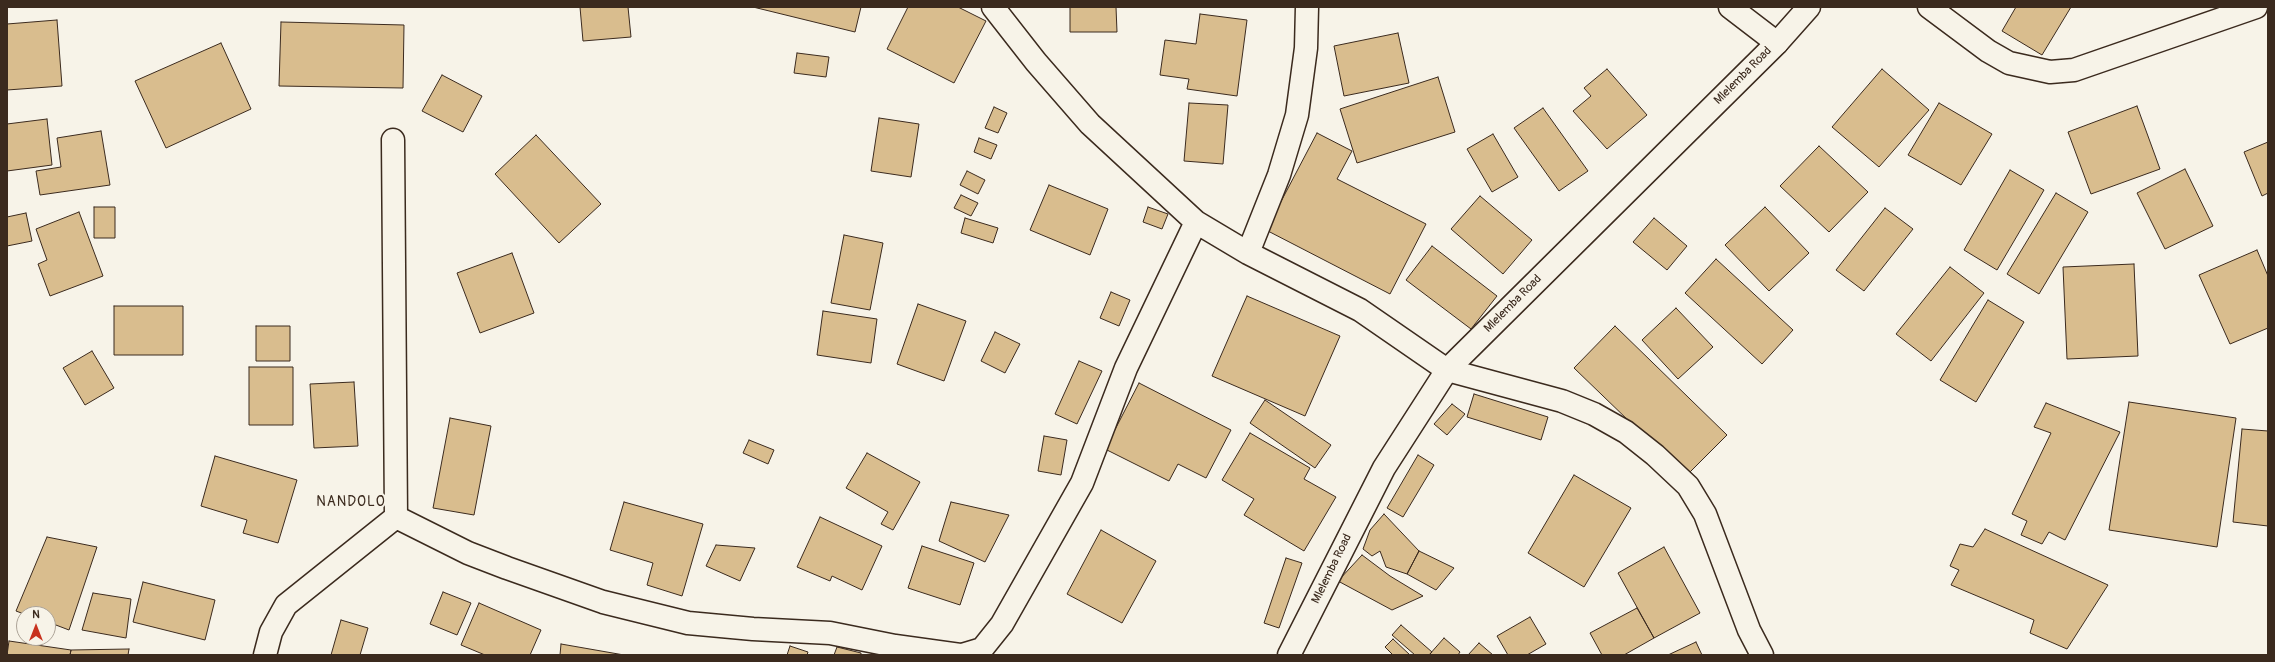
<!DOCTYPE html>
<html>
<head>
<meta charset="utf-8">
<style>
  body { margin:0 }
  #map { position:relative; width:2275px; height:662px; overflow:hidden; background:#f7f3e8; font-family:Pangolin,sans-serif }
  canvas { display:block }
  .frame { position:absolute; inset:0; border:8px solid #3b2a1e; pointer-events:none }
  .north { position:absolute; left:16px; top:606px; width:40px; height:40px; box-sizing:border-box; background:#f7f3e8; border:1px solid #aca397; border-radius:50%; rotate:0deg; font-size:11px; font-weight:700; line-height:16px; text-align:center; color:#3b2a1e }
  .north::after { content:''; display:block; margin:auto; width:14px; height:18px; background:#c8321e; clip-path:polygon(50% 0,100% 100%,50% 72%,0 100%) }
</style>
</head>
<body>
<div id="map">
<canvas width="2275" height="662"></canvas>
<div class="frame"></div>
<div class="north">N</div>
</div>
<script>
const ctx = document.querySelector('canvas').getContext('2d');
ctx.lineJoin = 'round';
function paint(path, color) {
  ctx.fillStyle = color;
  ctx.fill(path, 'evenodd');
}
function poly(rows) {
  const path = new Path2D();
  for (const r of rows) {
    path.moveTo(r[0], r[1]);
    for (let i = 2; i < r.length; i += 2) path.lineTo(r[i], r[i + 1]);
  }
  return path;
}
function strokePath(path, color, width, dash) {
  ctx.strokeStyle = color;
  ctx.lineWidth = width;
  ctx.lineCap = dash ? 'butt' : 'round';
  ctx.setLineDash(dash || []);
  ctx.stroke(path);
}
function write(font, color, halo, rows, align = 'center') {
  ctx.font = font + ' Pangolin,sans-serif';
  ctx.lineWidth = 4;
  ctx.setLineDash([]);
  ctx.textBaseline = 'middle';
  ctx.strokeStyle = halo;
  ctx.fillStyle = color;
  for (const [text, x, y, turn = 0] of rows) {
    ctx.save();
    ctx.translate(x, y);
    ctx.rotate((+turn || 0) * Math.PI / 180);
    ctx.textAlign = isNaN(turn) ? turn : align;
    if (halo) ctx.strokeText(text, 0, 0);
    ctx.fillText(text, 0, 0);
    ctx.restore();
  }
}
const building = poly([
  [580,7,628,7,631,37,583,41,580,7],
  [753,7,861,7,855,32,753,7],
  [908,7,958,7,986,21,954,83,887,49,908,7],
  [1070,7,1116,7,1117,32,1070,32,1070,7],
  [2016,7,2071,7,2042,55,2002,31,2016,7],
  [1200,14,1247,20,1237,96,1187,89,1189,79,1160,75,1165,40,1196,44,1200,14],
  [57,20,62,86,7,90,7,24,57,20],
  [281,22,404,25,403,88,279,86,281,22],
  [1398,33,1409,83,1344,96,1334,46,1398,33],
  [221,43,251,109,166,148,135,81,221,43],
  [797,53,829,57,826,77,794,73,797,53],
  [1607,69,1647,115,1607,149,1573,111,1591,96,1584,88,1607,69],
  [1882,69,1929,110,1879,167,1832,127,1882,69],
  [442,75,482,96,463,132,422,111,442,75],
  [1438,77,1455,132,1357,163,1340,109,1438,77],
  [1189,103,1228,105,1223,164,1184,161,1189,103],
  [1939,103,1992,134,1961,185,1908,155,1939,103],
  [2137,106,2160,169,2091,194,2068,132,2137,106],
  [994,107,1007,113,998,133,985,128,994,107],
  [1543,108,1588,171,1559,191,1514,128,1543,108],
  [879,118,919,124,911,177,871,171,879,118],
  [47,119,52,165,7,171,7,124,47,119],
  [101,131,110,185,40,195,36,171,61,167,57,138,101,131],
  [1317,133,1352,151,1337,179,1426,224,1390,294,1266,230,1317,133],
  [1493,134,1518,177,1492,192,1467,149,1493,134],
  [536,135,601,204,559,243,495,174,536,135],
  [979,138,997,145,991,159,974,152,979,138],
  [2268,142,2268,193,2262,196,2244,152,2268,142],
  [1819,146,1868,192,1829,232,1780,186,1819,146],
  [2185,169,2213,226,2165,249,2137,193,2185,169],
  [2010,170,2044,190,1997,270,1964,250,2010,170],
  [967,171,985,180,978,194,960,185,967,171],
  [1049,185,1108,209,1090,255,1030,230,1049,185],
  [2056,193,2088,212,2039,294,2007,274,2056,193],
  [961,195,978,203,971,216,954,208,961,195],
  [1480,196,1532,240,1503,274,1451,229,1480,196],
  [94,207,115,207,115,238,94,238,94,207],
  [1148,207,1168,214,1162,229,1143,222,1148,207],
  [1765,207,1809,253,1769,291,1725,245,1765,207],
  [1885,208,1913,229,1864,291,1836,270,1885,208],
  [79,212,103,276,50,296,38,264,47,260,36,229,79,212],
  [26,213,32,241,7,246,7,217,26,213],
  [965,218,998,228,993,243,961,233,965,218],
  [1654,218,1687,246,1667,270,1633,242,1654,218],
  [844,235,883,243,870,310,831,303,844,235],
  [1432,246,1497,296,1471,329,1406,280,1432,246],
  [2257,250,2268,276,2268,328,2230,344,2199,275,2257,250],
  [512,253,534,313,480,333,457,273,512,253],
  [1716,259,1793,330,1762,364,1685,293,1716,259],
  [2134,264,2138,356,2067,359,2063,267,2134,264],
  [1950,267,1984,293,1931,361,1896,334,1950,267],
  [1111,292,1130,300,1119,326,1100,318,1111,292],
  [1247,296,1340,336,1305,416,1212,376,1247,296],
  [1988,300,2024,322,1976,402,1940,380,1988,300],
  [918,304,966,321,944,381,897,364,918,304],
  [114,306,183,306,183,355,114,355,114,306],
  [1676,308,1713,347,1678,379,1642,340,1676,308],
  [823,311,877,319,871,363,817,355,823,311],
  [256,326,290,326,290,361,256,361,256,326],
  [1615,326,1727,435,1686,476,1574,368,1615,326],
  [995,332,1020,344,1005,373,981,361,995,332],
  [92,351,114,388,85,405,63,368,92,351],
  [1079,361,1102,371,1077,424,1055,414,1079,361],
  [249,367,293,367,293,425,249,425,249,367],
  [354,382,358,446,314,448,310,384,354,382],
  [1139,383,1231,430,1206,478,1178,464,1169,481,1105,449,1139,383],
  [1474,394,1548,417,1541,440,1467,417,1474,394],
  [1265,400,1331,445,1315,468,1250,423,1265,400],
  [2129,402,2236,418,2217,547,2109,530,2129,402],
  [2046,403,2120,432,2065,540,2049,532,2042,544,2021,535,2027,521,2012,514,2051,433,2034,427,2046,403],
  [1452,404,1465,414,1447,435,1434,424,1452,404],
  [450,418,491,426,474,515,433,508,450,418],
  [2242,429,2268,431,2268,526,2233,522,2242,429],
  [1250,433,1310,468,1304,479,1336,497,1304,551,1244,515,1254,499,1222,480,1250,433],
  [1044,436,1067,440,1061,475,1038,471,1044,436],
  [749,440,774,450,768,464,743,453,749,440],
  [867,453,920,482,893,530,881,524,888,512,846,488,867,453],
  [1418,455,1434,465,1403,517,1387,508,1418,455],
  [215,456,297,480,278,543,243,533,247,520,201,506,215,456],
  [1574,475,1631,508,1584,587,1528,553,1574,475],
  [624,502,703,524,682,596,647,585,653,563,610,550,624,502],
  [951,502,1009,515,985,562,939,541,951,502],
  [1384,514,1419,551,1407,574,1386,567,1380,551,1372,556,1363,549,1370,530,1384,514],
  [820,517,882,546,862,590,832,576,830,581,797,567,820,517],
  [1985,529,2108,585,2067,649,2030,633,2034,620,1951,585,1959,570,1950,566,1960,544,1973,547,1985,529],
  [1101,530,1156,561,1122,623,1067,594,1101,530],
  [47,537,97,547,69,630,48,622,48,614,24,614,16,611,47,537],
  [716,545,755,548,740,581,706,566,716,545],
  [922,546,974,563,960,605,908,588,922,546],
  [1664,547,1700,613,1654,638,1618,573,1664,547],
  [1419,551,1454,568,1436,590,1407,574,1419,551],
  [1362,555,1390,576,1423,596,1392,610,1338,581,1362,555],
  [1286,558,1302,563,1279,628,1264,623,1286,558],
  [143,582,215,600,205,640,133,622,143,582],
  [443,592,471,603,457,635,430,624,443,592],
  [93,593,131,599,126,638,82,630,93,593],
  [479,603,541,630,530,655,485,655,461,645,479,603],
  [1637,608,1654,638,1624,655,1602,655,1590,633,1637,608],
  [1530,617,1546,644,1527,655,1508,655,1497,636,1530,617],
  [341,620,368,628,360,655,331,655,341,620],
  [1401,625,1432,652,1429,655,1415,655,1392,635,1401,625],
  [1444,638,1460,652,1458,655,1429,655,1444,638],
  [1393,639,1410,655,1393,655,1385,647,1393,639],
  [9,641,71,650,70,655,7,655,9,641],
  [1696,642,1702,655,1668,655,1696,642],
  [1479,643,1493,655,1468,655,1479,643],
  [561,644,624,655,560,655,561,644],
  [790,646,808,652,807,655,787,655,790,646],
  [837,647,861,653,861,655,834,655,837,647],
  [129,649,128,655,70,655,71,650,129,649]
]);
const street = poly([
  [993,7,1036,62,1090,124,1196,222,1248,253,1360,310,1447,370,1562,401,1594,414,1626,432,1655,455,1688,486,1705,514,1749,630,1762,655],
  [1730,7,1777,43],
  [1929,7,1988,51,2009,63,2050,72,2074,70,2256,7],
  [1248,253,1279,175,1297,115,1306,48,1307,7],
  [396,517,468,553,507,568,603,602,688,623,753,629,830,633,895,646,960,655],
  [265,655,271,632,286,605,396,517,393,140],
  [962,655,982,649,1002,624,1082,483,1126,368,1196,222]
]);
const secondary = poly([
  [1289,655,1384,468,1447,370,1777,43,1809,7]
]);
const streetNames = [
  ["Mlelemba Road",1743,76,-45],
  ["Mlelemba Road",1513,304,-45],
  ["Mlelemba Road",1332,569,-64]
];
const quarterNames = [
  ["NANDOLO",351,502]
];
paint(building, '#d9bd8e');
strokePath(building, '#3b2a1e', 1);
strokePath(street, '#3b2a1e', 25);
strokePath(secondary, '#3b2a1e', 25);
strokePath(street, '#f7f3e8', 22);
strokePath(secondary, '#f7f3e8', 22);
write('12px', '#3b2a1e', '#f7f3e8', streetNames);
ctx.letterSpacing = '1px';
write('14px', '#3b2a1e', '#f7f3e8', quarterNames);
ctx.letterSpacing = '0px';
</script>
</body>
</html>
